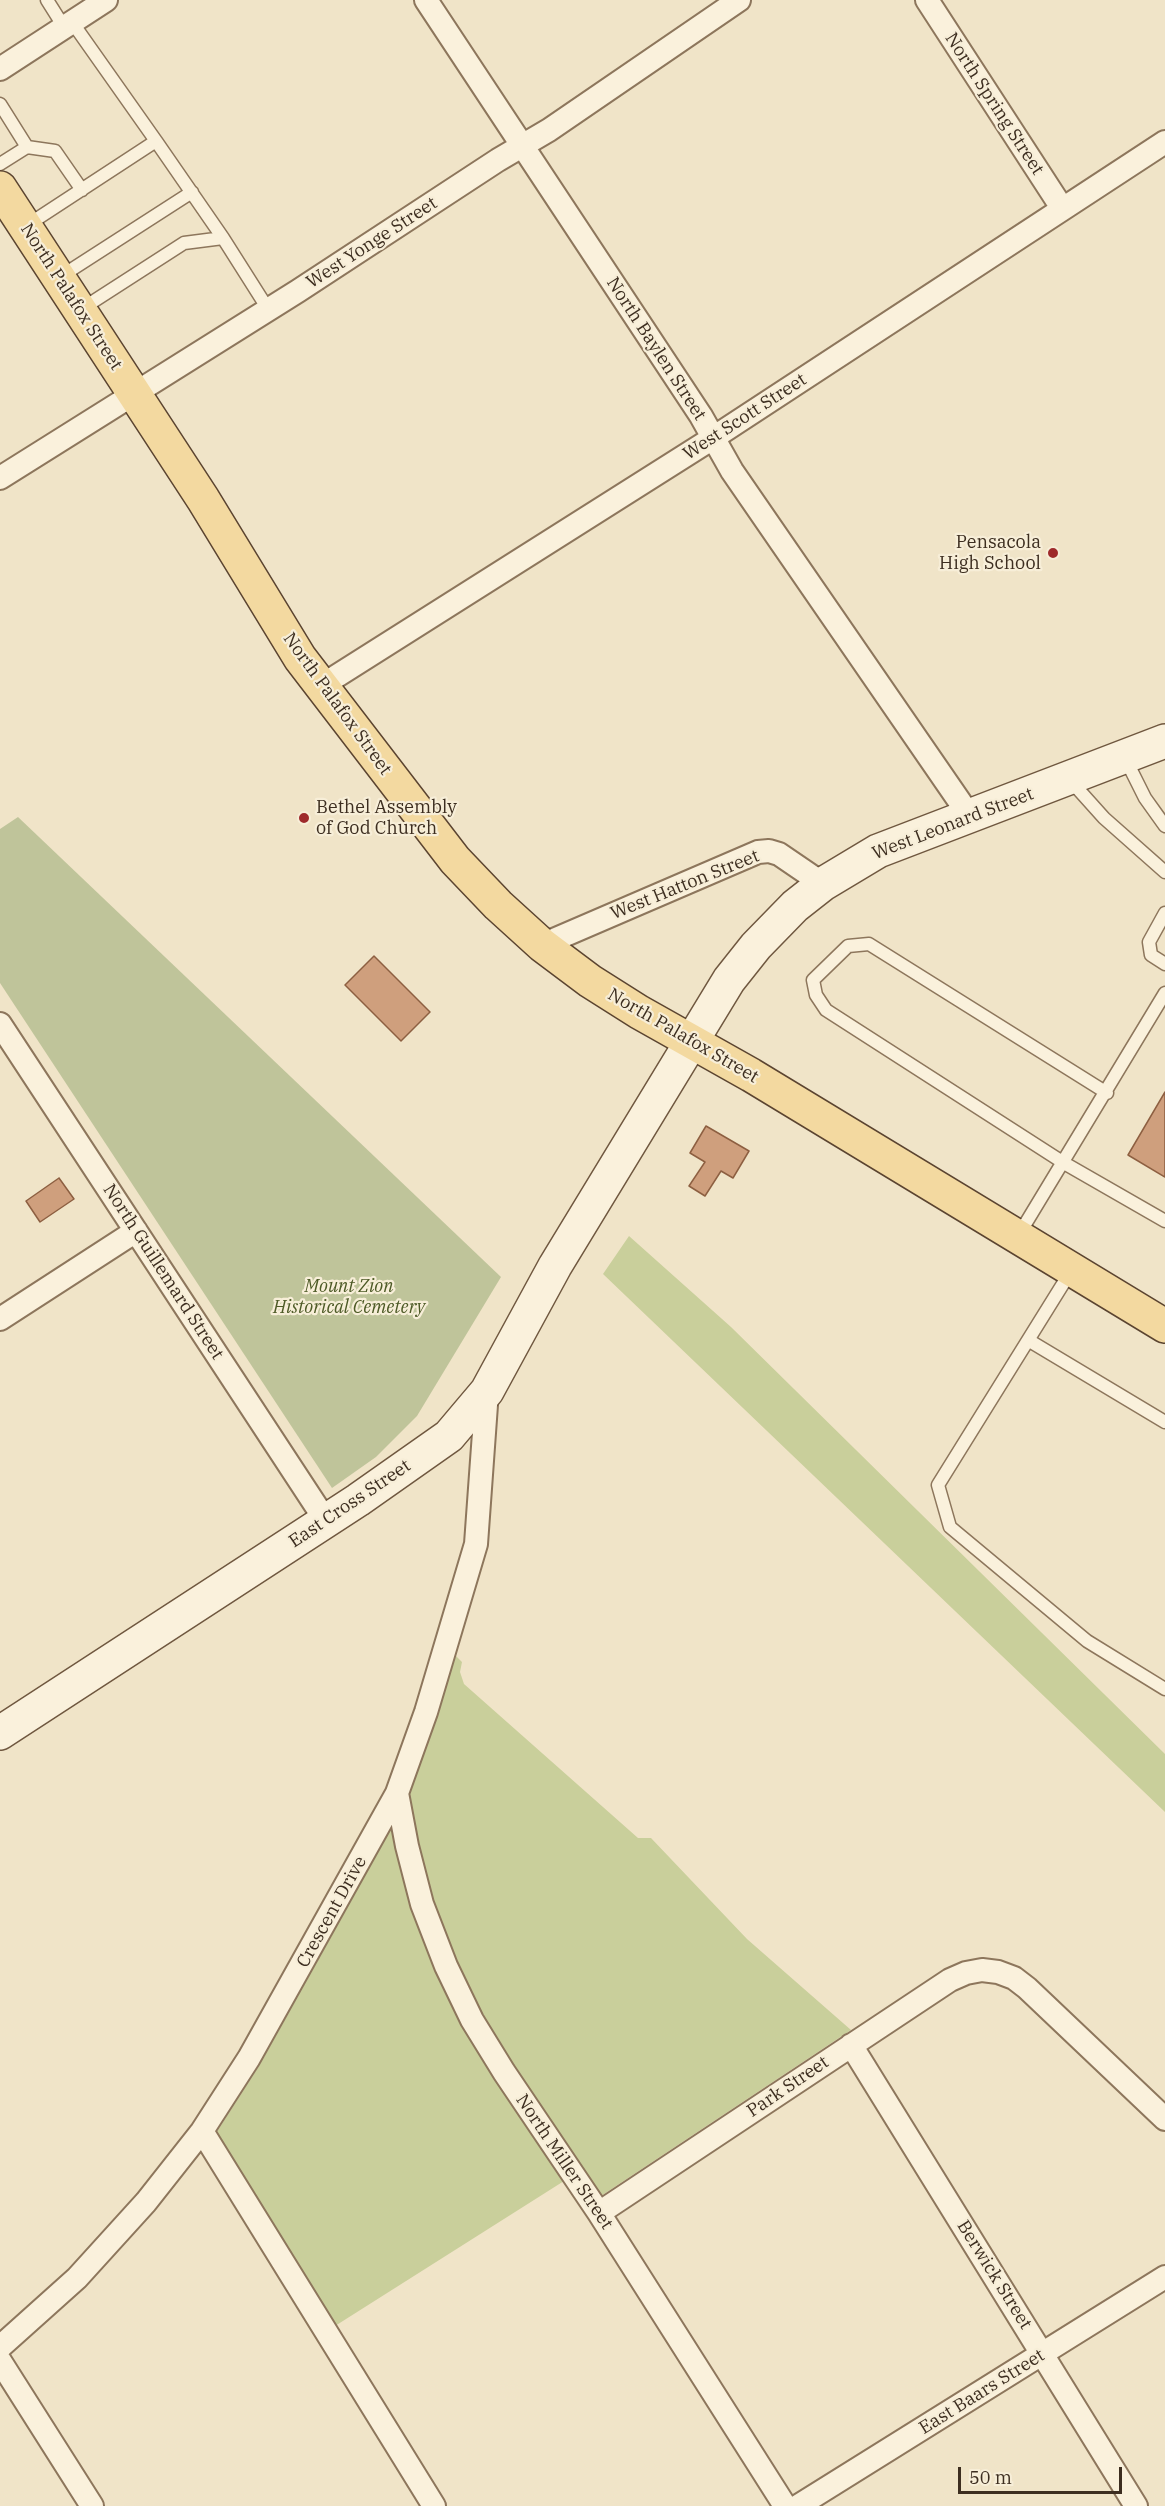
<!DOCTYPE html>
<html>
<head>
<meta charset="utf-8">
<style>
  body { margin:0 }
  #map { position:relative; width:1165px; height:2506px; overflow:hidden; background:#f0e4c8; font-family:"IBM Plex Serif",serif }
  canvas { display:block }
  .scale { position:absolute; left:958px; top:2467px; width:164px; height:27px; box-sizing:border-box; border:3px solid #3d2e20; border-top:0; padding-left:8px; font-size:18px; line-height:21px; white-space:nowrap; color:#3d2e20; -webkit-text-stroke:4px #f7eed8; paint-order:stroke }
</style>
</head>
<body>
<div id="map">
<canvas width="1165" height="2506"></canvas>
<div class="scale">50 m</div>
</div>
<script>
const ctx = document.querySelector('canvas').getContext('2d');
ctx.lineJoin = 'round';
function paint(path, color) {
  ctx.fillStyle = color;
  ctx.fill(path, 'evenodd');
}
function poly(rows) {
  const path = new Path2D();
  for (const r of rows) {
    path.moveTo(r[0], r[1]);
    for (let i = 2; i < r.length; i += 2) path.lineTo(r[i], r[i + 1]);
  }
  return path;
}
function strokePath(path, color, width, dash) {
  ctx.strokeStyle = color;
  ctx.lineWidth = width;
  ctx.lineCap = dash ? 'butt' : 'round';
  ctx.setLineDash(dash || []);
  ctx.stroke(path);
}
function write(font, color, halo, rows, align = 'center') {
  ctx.font = font + ' "IBM Plex Serif",serif';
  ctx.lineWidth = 4.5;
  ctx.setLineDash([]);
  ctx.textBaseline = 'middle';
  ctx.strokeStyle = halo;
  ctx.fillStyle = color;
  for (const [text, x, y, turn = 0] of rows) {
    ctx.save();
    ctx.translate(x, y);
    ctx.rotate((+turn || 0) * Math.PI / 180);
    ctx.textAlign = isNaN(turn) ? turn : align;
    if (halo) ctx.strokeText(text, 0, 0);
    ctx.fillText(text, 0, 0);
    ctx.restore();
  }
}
const green = poly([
  [629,1236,731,1327,1165,1754,1165,1812,603,1274],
  [456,1656,462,1662,460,1672,464,1684,638,1838,651,1838,747,1939,851,2030,601,2196,512,2065,482,2015,456,1962,433,1901,417,1844,409,1795],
  [392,1827,411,1906,436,1972,463,2026,564,2181,335,2326,216,2133,259,2066]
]);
const cemetery = poly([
  [18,817,501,1277,417,1416,376,1457,332,1488,0,983,0,829]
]);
const building = poly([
  [374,956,430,1012,401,1041,345,985,374,956],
  [1165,1092,1165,1177,1128,1155,1165,1092],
  [706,1126,749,1151,733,1178,721,1171,705,1196,689,1186,705,1162,690,1153,706,1126],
  [59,1178,74,1199,40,1222,26,1201,59,1178]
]);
const lane = poly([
  [47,0,64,27],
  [0,104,27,147,55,151,82,190],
  [156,141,223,238],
  [0,164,27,147],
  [26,226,156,141,72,22],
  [60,277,192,192],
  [80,310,184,243,223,238,268,309],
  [1125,758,1145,798,1165,826],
  [1069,779,1104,818,1165,872],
  [1165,913,1149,942,1151,955,1165,964],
  [1107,1093,869,944,848,946,813,980,816,995,826,1010,1064,1163,1165,1221],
  [1018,1236,1165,993],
  [1071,1271,938,1485,950,1527,1087,1641,1165,1689],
  [1028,1340,1165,1422]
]);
const street = poly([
  [426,0,701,416,732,471,969,815],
  [927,0,1062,208],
  [0,69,106,0],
  [0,478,298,291,498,160,549,130,739,0],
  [321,686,713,438,1165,142],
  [542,945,758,852,769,851,779,854,823,884],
  [0,1024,326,1521],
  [0,1319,136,1231],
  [397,1793,407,1846,422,1904,446,1966,472,2020,504,2072,599,2213,785,2506],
  [851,2045,1136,2506],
  [202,2131,434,2506],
  [599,2213,950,1980,966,1973,982,1970,998,1972,1014,1978,1027,1988,1165,2119],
  [0,2347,77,2278,146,2202,202,2131,249,2058,397,1793,426,1712,476,1544,487,1391],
  [0,2361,92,2506],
  [798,2506,1165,2277]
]);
const secondary = poly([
  [0,1733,358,1500,449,1436,487,1391,555,1266,729,980,756,946,795,906,823,884,878,851,1165,741]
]);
const primary = poly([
  [0,188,203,499,300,658,455,860,498,905,542,945,590,981,639,1012,751,1075,1165,1326]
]);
const markers = [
  [1053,553,6,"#9e2a2b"],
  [304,818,6,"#9e2a2b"]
];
const streetNames = [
  ["North Spring Street",994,104,57],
  ["West Yonge Street",372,243,-33],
  ["North Palafox Street",71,297,57],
  ["North Baylen Street",656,349,57],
  ["West Scott Street",745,417,-33],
  ["North Palafox Street",337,704,54],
  ["West Leonard Street",953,824,-21],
  ["West Hatton Street",685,885,-22],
  ["North Palafox Street",683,1036,30],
  ["North Guillemard Street",163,1272,57],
  ["East Cross Street",350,1504,-34],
  ["Crescent Drive",332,1912,-61],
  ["Park Street",788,2087,-34],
  ["North Miller Street",564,2162,56],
  ["Berwick Street",994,2275,58],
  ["East Baars Street",982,2392,-32]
];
const poiNames = [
  ["Pensacola",1041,543],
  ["High School",1041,564],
  ["Bethel Assembly",316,808,"left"],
  ["of God Church",316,829,"left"]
];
const parkNames = [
  ["Mount Zion",349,1287],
  ["Historical Cemetery",349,1308]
];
paint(green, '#c9cf9b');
paint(cemetery, '#bfc49a');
paint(building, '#cf9f7d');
strokePath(building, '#8d5f41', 1.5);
strokePath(lane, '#8d765c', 15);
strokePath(street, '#8d765c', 26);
strokePath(secondary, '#6f573f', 36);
strokePath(primary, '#5b4430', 36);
strokePath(lane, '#faf1dc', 12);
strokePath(street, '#faf1dc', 22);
strokePath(secondary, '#faf1dc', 33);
strokePath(primary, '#f3d9a0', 33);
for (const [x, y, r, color] of markers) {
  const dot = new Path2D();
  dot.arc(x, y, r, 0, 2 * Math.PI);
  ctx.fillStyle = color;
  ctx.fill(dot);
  strokePath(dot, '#f7eed8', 2);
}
write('18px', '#3d2e20', '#f7eed8', streetNames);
write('18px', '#3d2e20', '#f7eed8', poiNames, 'right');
write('italic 18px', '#4d5a26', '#f7eed8', parkNames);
</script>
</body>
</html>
